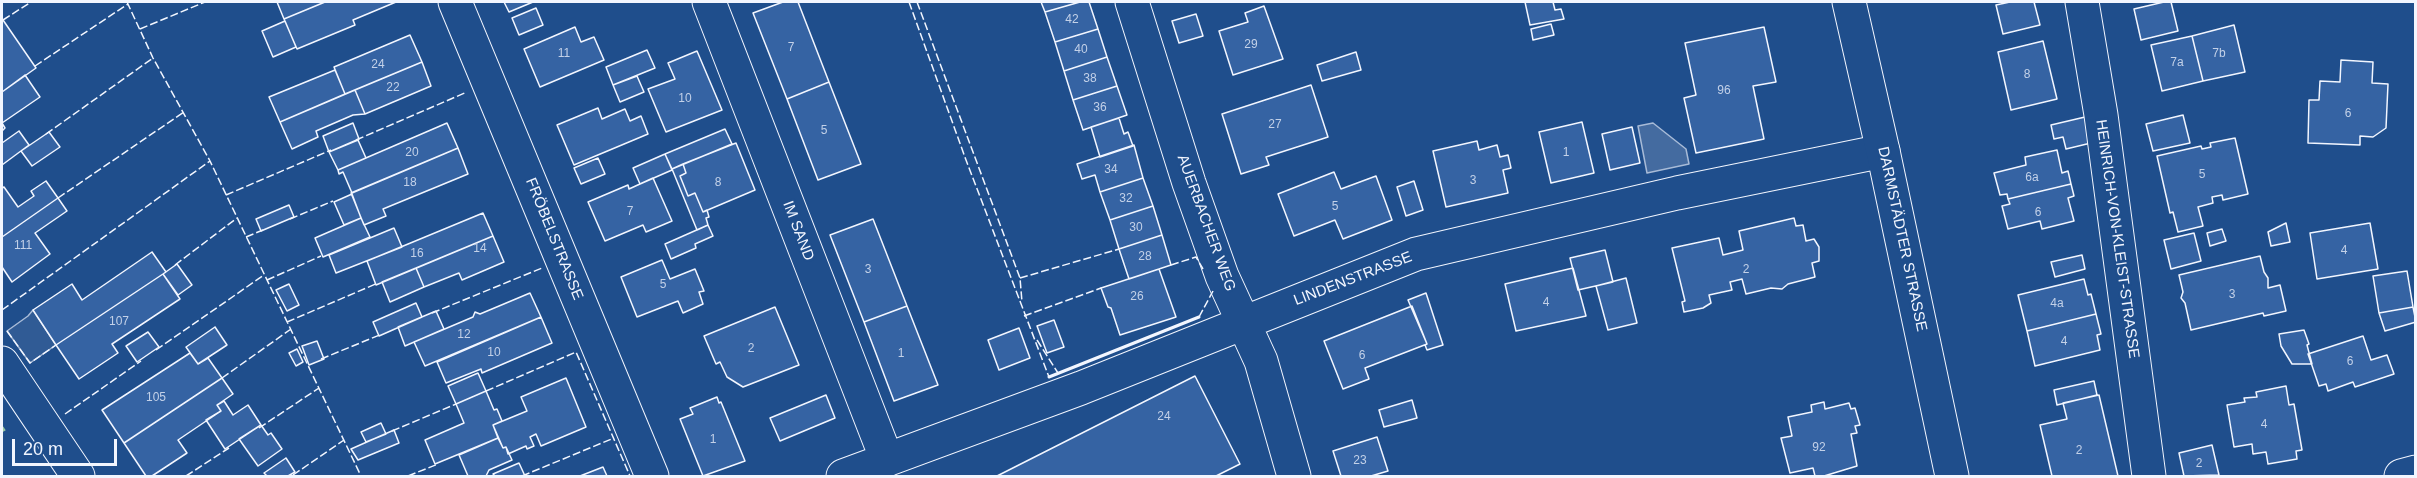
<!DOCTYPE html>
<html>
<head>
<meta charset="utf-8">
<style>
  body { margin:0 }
  #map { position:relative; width:2417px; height:478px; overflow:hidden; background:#1f4e8c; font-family:Helvetica,sans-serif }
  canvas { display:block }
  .frame { position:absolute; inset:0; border:3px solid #f2f6ff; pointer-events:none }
  .scale { position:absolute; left:12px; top:439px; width:105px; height:27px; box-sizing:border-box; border:3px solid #f2f6ff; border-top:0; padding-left:8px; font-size:18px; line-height:21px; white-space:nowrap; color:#f2f6ff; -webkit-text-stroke:4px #1f4e8c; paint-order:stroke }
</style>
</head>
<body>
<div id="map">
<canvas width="2417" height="478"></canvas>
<div class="frame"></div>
<div class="scale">20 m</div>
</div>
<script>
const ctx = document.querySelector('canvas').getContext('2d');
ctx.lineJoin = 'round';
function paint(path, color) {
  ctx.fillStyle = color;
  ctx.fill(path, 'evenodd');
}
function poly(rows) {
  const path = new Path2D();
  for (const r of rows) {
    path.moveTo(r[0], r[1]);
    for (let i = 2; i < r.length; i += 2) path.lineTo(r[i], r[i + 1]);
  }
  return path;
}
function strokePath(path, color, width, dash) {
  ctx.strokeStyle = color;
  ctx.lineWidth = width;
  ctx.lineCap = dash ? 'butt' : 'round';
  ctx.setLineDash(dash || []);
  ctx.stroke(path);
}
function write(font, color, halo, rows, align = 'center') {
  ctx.font = font + ' Helvetica,sans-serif';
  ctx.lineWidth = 4.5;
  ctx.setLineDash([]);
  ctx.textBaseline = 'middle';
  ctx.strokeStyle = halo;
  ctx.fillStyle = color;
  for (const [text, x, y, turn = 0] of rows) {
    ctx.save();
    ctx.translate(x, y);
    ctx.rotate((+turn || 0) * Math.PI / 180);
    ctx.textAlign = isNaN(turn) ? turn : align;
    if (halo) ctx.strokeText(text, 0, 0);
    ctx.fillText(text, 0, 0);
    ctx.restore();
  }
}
const green = poly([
  [33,310,56,345,30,363,7,331,28,316,33,310]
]);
const water = poly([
  [1653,123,1686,149,1689,164,1647,173,1638,126,1653,123]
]);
const building = poly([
  [277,2,325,2,284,19,277,2],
  [325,2,396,2,353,20,355,25,297,49,284,19,325,2],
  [504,2,533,2,509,12,504,2],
  [783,2,798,2,829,82,787,99,753,13,783,2],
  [1041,2,1080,2,1045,12,1041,2],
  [1080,2,1089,2,1098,29,1055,42,1045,12,1080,2],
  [1525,2,1553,2,1555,10,1561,9,1564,19,1530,25,1525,2],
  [2010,2,2034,2,2040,25,2003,34,1996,5,2010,2],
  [2164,2,2171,2,2178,31,2141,40,2134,9,2164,2],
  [1264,6,1283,59,1233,75,1219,31,1248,22,1245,13,1264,6],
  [536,8,543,25,519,35,512,18,536,8],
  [1196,14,1203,36,1179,43,1172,21,1196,14],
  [3,20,36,68,2,92,2,21,3,20],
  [285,21,296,47,273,57,262,31,285,21],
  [1551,24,1554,35,1533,40,1531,29,1551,24],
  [2234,25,2245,72,2203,81,2192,36,2234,25],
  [575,27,581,42,594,37,604,60,540,87,524,49,575,27],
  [1764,27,1776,82,1753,86,1764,139,1696,153,1684,98,1696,95,1685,43,1764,27],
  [1098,29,1107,57,1064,71,1055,42,1098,29],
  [410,35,422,62,345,94,334,67,410,35],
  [2192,36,2203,81,2162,91,2151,45,2192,36],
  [2043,41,2057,99,2011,110,1998,52,2043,41],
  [647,50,655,68,613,85,606,67,647,50],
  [697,51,722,110,666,132,648,89,675,79,668,63,697,51],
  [1356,52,1361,70,1322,81,1317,65,1356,52],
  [1107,57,1117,86,1073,100,1064,71,1107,57],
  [2341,60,2373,62,2372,83,2388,84,2386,128,2373,137,2360,136,2360,145,2308,143,2309,100,2319,100,2320,81,2340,82,2341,60],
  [422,62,431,86,365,114,355,90,422,62],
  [335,70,345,94,280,122,269,97,335,70],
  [25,75,40,97,2,123,5,128,2,131,2,92,25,75],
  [637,76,644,92,620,102,613,85,637,76],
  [829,82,861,164,818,180,787,99,829,82],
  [1311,85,1328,137,1266,157,1269,165,1241,174,1222,114,1311,85],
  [1117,86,1127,115,1083,130,1073,100,1117,86],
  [355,90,365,114,353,115,316,131,318,137,292,149,280,122,355,90],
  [598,108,602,119,625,109,630,121,641,116,648,134,574,165,557,125,598,108],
  [2183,115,2190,143,2153,151,2146,124,2183,115],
  [2085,117,2091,143,2066,149,2063,137,2054,139,2051,125,2085,117],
  [1119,118,1124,134,1128,132,1133,146,1100,157,1091,127,1119,118],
  [1582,122,1594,173,1551,183,1539,132,1582,122],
  [353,123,359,139,329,152,323,136,353,123],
  [447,123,458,148,352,193,343,172,339,174,338,170,447,123],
  [1632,127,1640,163,1610,170,1602,134,1632,127],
  [725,129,732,144,672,169,665,154,725,129],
  [19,131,29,145,2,165,2,143,19,131],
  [49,132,60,147,32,166,21,151,49,132],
  [2235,138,2248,194,2223,200,2222,195,2212,197,2213,203,2198,207,2203,226,2178,232,2173,212,2170,213,2157,156,2201,146,2202,149,2211,147,2210,143,2235,138],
  [358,140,366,158,338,170,329,152,358,140],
  [1477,141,1479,150,1497,145,1500,157,1508,155,1511,168,1503,170,1508,193,1446,207,1433,151,1477,141],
  [736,143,755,190,703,212,695,193,688,196,680,176,686,173,683,164,736,143],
  [1134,145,1143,178,1100,192,1095,175,1082,179,1077,164,1134,145],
  [458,148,468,174,383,209,386,216,364,225,351,193,458,148],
  [2057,150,2062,173,2068,171,2071,184,2008,199,2007,194,2000,195,1994,173,2026,165,2025,157,2057,150],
  [665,154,672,170,640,184,633,168,665,154],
  [598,158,605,174,581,184,574,168,598,158],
  [683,164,686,173,680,176,688,196,695,193,703,212,707,210,709,217,706,218,708,225,697,230,672,169,683,164],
  [1334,172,1341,189,1376,176,1392,220,1343,239,1335,220,1294,236,1278,194,1334,172],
  [653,178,672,221,646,232,643,225,605,241,588,202,628,185,629,189,653,178],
  [1143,178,1153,206,1110,220,1100,192,1143,178],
  [46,181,58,198,2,237,2,188,4,187,18,207,34,196,31,191,46,181],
  [1414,181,1423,210,1406,216,1397,187,1414,181],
  [2071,184,2074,196,2068,198,2074,221,2042,229,2040,221,2008,229,2002,206,2010,204,2008,199,2071,184],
  [352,194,361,218,344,225,334,202,352,194],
  [58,198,67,211,35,233,50,254,12,282,2,267,2,237,58,198],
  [289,205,294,217,261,231,256,219,289,205],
  [1153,206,1162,235,1119,249,1110,220,1153,206],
  [483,213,493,236,376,285,367,261,483,213],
  [361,218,370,237,323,257,315,238,361,218],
  [1794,218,1796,226,1803,225,1806,241,1814,239,1819,247,1819,261,1812,263,1815,277,1788,284,1782,289,1771,288,1746,294,1742,279,1730,282,1732,290,1709,295,1711,303,1703,308,1684,312,1682,302,1685,301,1672,248,1719,238,1723,255,1743,250,1739,231,1794,218],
  [873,219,907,306,864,322,830,235,873,219],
  [2286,223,2290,242,2271,246,2268,232,2286,223],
  [2370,223,2378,269,2317,279,2310,233,2370,223],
  [708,225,713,236,695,244,696,248,671,259,665,244,708,225],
  [394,228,402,247,336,273,329,255,394,228],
  [2222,229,2226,241,2210,246,2207,233,2222,229],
  [2194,233,2201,261,2171,269,2164,240,2194,233],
  [1162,235,1171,265,1129,279,1119,249,1162,235],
  [493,236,504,262,462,280,459,273,424,287,416,268,493,236],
  [1605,250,1613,282,1578,290,1570,258,1605,250],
  [152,252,166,272,56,345,33,310,72,284,82,300,152,252],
  [2082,255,2085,269,2055,277,2051,262,2082,255],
  [2260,256,2264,272,2268,278,2268,288,2280,285,2286,311,2264,316,2263,313,2191,330,2185,303,2181,298,2183,292,2179,275,2260,256],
  [662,260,670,279,695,269,704,291,699,292,703,304,683,313,678,301,637,317,621,277,662,260],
  [177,264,192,285,178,295,163,274,177,264],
  [416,268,424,287,390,302,382,282,416,268],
  [1573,268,1586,316,1516,331,1505,284,1573,268],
  [1159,269,1176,317,1120,335,1111,308,1108,307,1101,288,1159,269],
  [2407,271,2413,307,2379,313,2373,276,2407,271],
  [163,274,180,299,112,344,118,353,79,379,56,345,163,274],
  [1626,278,1637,323,1608,330,1596,286,1626,278],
  [2084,279,2088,295,2091,294,2096,314,2027,331,2018,295,2084,279],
  [289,284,299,305,287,311,276,290,289,284],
  [530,293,541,317,425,366,414,342,473,317,475,312,480,314,530,293],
  [1426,293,1443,345,1427,350,1425,345,1427,344,1408,300,1426,293],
  [416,303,422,317,379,336,373,322,416,303],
  [907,306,938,385,894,401,864,322,907,306],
  [1412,306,1427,344,1365,368,1369,379,1343,389,1324,341,1412,306],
  [775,307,799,365,743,387,727,377,720,362,716,364,704,336,775,307],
  [2413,307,2416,322,2385,331,2379,313,2413,307],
  [436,311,444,329,405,346,398,327,436,311],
  [2096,314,2101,334,2097,335,2100,350,2035,366,2027,331,2096,314],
  [541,317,552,343,482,373,481,369,446,383,437,362,541,317],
  [1054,320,1064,347,1047,353,1037,326,1054,320],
  [215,327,227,345,198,364,186,347,215,327],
  [1019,328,1030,358,999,370,988,340,1019,328],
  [2304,330,2309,344,2307,345,2312,364,2292,364,2281,346,2279,334,2304,330],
  [148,332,159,347,137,362,126,346,148,332],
  [2363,336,2371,360,2387,355,2394,374,2355,387,2353,382,2328,391,2326,384,2319,386,2308,354,2363,336],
  [317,341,324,359,309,365,302,346,317,341],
  [297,349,303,362,296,366,289,353,297,349],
  [190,353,198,364,208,358,222,378,124,443,102,410,190,353],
  [478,373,486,391,456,404,448,386,478,373],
  [1195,376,1240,464,1216,476,997,476,1195,376],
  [222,378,233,394,217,405,221,411,178,440,187,453,152,476,146,476,124,443,222,378],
  [566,378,586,427,541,446,536,434,530,437,534,446,527,449,526,446,508,454,506,447,503,448,493,425,527,411,521,397,566,378],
  [2094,381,2097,395,2057,405,2054,390,2094,381],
  [2286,386,2289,405,2294,404,2302,450,2296,451,2297,459,2268,464,2266,452,2253,454,2252,444,2234,447,2227,405,2245,402,2244,398,2257,397,2256,392,2286,386],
  [486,391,494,410,497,409,502,421,493,425,498,438,435,464,425,440,464,423,456,404,486,391],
  [826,395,835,418,780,441,770,418,826,395],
  [2099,395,2118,476,2052,476,2040,425,2067,419,2063,403,2099,395],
  [717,397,719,403,721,402,745,461,703,476,680,419,693,414,690,408,717,397],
  [1412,400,1417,418,1384,427,1379,410,1412,400],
  [224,401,233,415,248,405,261,425,225,449,206,420,221,411,217,405,224,401],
  [1824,402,1825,409,1849,403,1851,409,1855,408,1860,425,1855,426,1857,433,1851,434,1857,466,1824,476,1815,476,1813,468,1790,473,1781,438,1792,436,1788,417,1812,412,1811,405,1824,402],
  [381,423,386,434,366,442,361,432,381,423],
  [261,425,268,435,271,433,282,449,258,466,239,439,261,425],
  [394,430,399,443,358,460,351,449,394,430],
  [1377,437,1388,471,1371,476,1341,476,1333,451,1377,437],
  [498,438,503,448,506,447,512,460,489,470,486,476,468,476,459,455,498,438],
  [2212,445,2219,475,2184,476,2179,453,2212,445],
  [286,458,295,472,288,476,267,476,264,473,286,458],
  [519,463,525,476,495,476,493,474,519,463],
  [603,467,607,476,580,476,603,467]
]);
const minor = poly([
  [455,2,652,476],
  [709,2,887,460],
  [1132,2,1189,183,1222,276,1261,361,1294,476],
  [2082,2,2101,115,2149,476],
  [2,363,78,476],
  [843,476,1081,388,1416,254,1677,193,1883,151],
  [2401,476,2416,472]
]);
const major = poly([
  [1849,2,1883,151,1952,476]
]);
const hedge = poly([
  [2,430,8,426]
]);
const fence = poly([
  [127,2,153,58,210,161,361,476],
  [909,2,966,160,1049,377],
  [917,2,1020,278,1022,302],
  [3,20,31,2],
  [140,29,205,2],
  [35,66,128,4],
  [46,134,153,58],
  [356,140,467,92],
  [226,195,331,150],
  [58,198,184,112],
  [290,219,333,201],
  [246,237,263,230],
  [175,265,237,218],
  [1171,265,1196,257,1203,269],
  [1020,278,1119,249],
  [267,280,321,256],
  [2,310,210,161],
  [432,313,542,268],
  [1024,316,1101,288],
  [1199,317,1213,291],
  [287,322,378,283],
  [7,331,30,363,56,345],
  [1037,340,1058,373],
  [156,350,264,275],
  [321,359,382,334],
  [222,378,291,329],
  [486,391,576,352,630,476],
  [65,414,141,361],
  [259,428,319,388],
  [392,431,456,404],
  [293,475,344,440],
  [186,476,229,448],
  [408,476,438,464],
  [522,476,614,438]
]);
const wall = poly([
  [1049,377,1199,317]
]);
const numberNames = [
  ["42",1072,20],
  ["29",1251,45],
  ["7",791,48],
  ["40",1081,50],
  ["11",564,54],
  ["7b",2219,54],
  ["7a",2177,63],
  ["24",378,65],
  ["8",2027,75],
  ["38",1090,79],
  ["22",393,88],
  ["96",1724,91],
  ["10",685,99],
  ["36",1100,108],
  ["6",2348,114],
  ["27",1275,125],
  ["5",824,131],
  ["20",412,153],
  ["1",1566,153],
  ["34",1111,170],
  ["5",2202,175],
  ["6a",2032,178],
  ["3",1473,181],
  ["18",410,183],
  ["8",718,183],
  ["32",1126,199],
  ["5",1335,207],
  ["7",630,212],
  ["6",2038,213],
  ["30",1136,228],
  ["111",23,246],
  ["14",480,249],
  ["4",2344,251],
  ["16",417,254],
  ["28",1145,257],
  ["3",868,270],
  ["2",1746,270],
  ["5",663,285],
  ["3",2232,295],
  ["26",1137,297],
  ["4",1546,303],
  ["4a",2057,304],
  ["107",119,322],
  ["12",464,335],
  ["4",2064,342],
  ["2",751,349],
  ["10",494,353],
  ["1",901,354],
  ["6",1362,356],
  ["6",2350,362],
  ["105",156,398],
  ["24",1164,417],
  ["4",2264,425],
  ["1",713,440],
  ["92",1819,448],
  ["2",2079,451],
  ["23",1360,461],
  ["2",2199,464]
];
const streetNames = [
  ["AUERBACHER WEG",1206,223,70],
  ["IM SAND",798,231,69],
  ["FRÖBELSTRASSE",554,239,68],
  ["DARMSTÄDTER STRASSE",1902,239,78],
  ["HEINRICH-VON-KLEIST-STRASSE",2117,239,82],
  ["LINDENSTRASSE",1353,279,-21]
];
paint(green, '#305b95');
strokePath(green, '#a8bbd7', 1.5);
paint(water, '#446ba0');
strokePath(water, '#a8bbd7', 1.5);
paint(building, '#3563a3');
strokePath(building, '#f2f6ff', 1.5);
strokePath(minor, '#f2f6ff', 35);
strokePath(major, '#f2f6ff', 35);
strokePath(minor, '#1f4e8c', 33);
strokePath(major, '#1f4e8c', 33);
strokePath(hedge, '#97c8a6', 4.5, [3, 4.5]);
strokePath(fence, '#f2f6ff', 1.5, [8, 3]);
strokePath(wall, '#f2f6ff', 3);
write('12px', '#c3d1e8', null, numberNames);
write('15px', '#f2f6ff', '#1f4e8c', streetNames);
</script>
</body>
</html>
